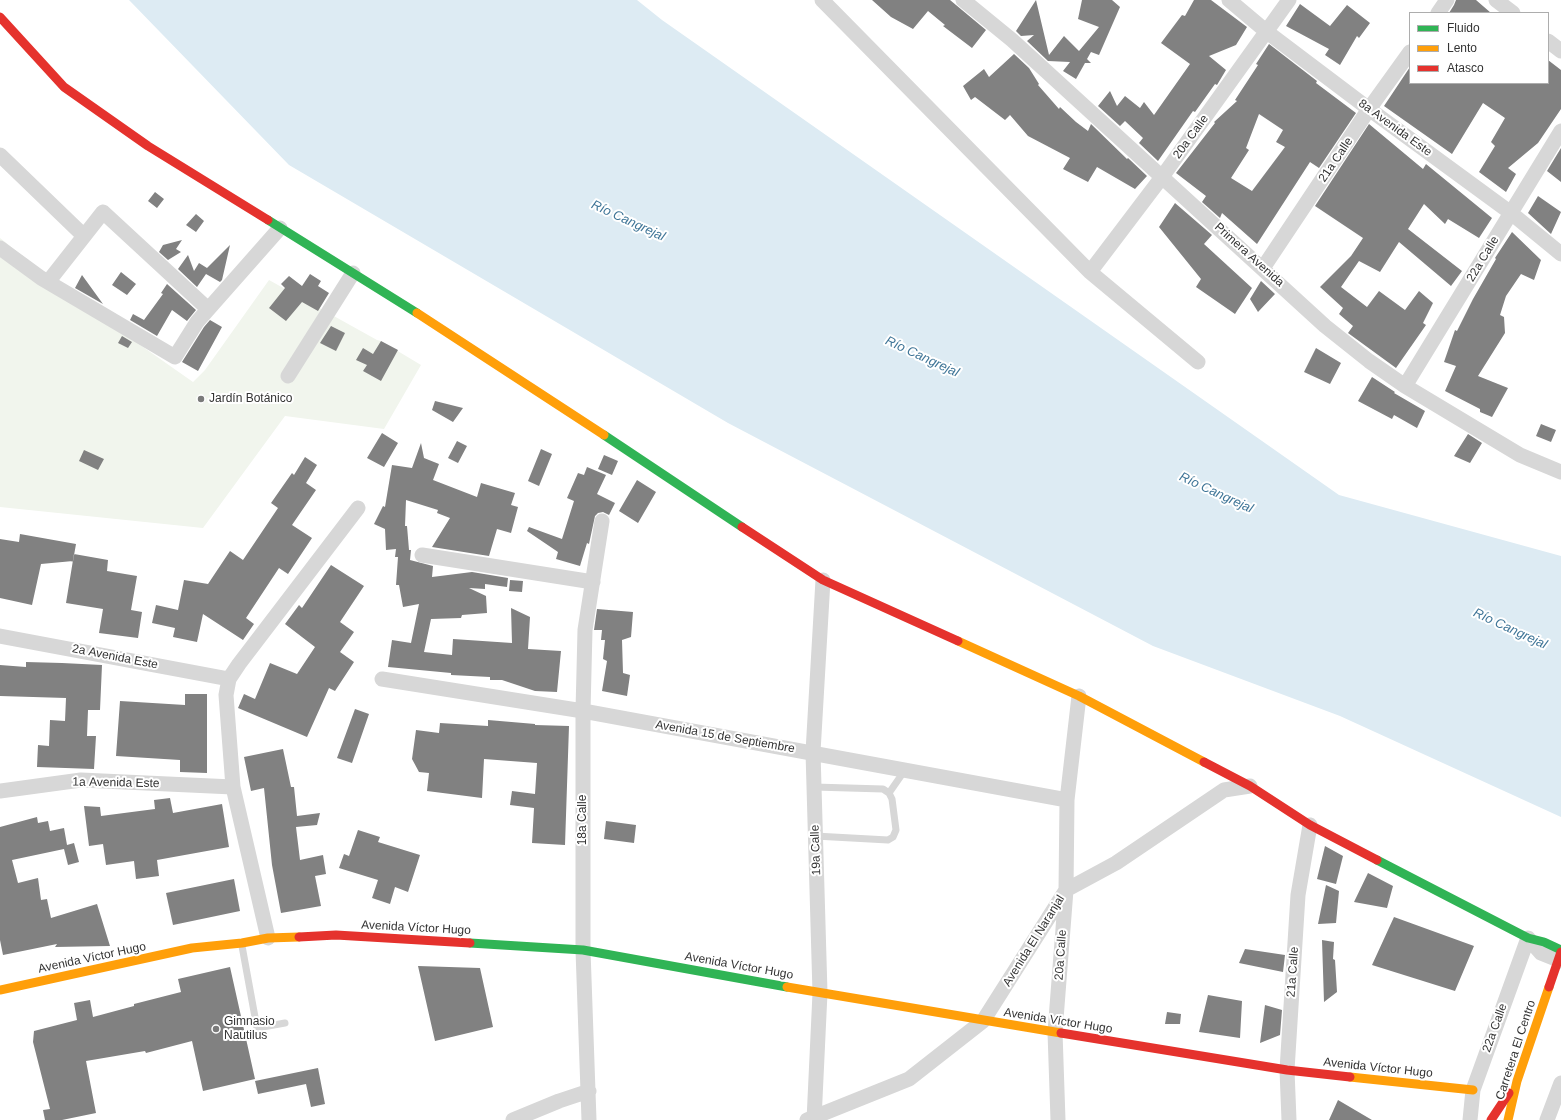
<!DOCTYPE html>
<html>
<head>
<meta charset="utf-8">
<style>
  body { margin:0 }
  #map { position:relative; width:1561px; height:1120px; overflow:hidden; background:#fff; font-family:Arial,sans-serif }
  canvas { display:block }
  .legend { position:absolute; left:1409px; top:12px; width:140px; height:72px; box-sizing:border-box; background:#fff; border:1px solid #adadad; margin:0; padding:5px 7px; list-style:none; font-size:12px; color:#333 }
  .legend li { display:flex; align-items:center; gap:8px; height:20px }
  .legend b { width:20px; border:1px solid #adadad }
</style>
</head>
<body>
<div id="map">
<canvas width="1561" height="1120"></canvas>
<ul class="legend">
<li><b style="height:5px;background:#30b455"></b>Fluido</li>
<li><b style="height:5px;background:#ff9f0a"></b>Lento</li>
<li><b style="height:5px;background:#e5322d"></b>Atasco</li>
</ul>
</div>
<script>
const ctx = document.querySelector('canvas').getContext('2d');
ctx.lineJoin = 'round';
function paint(path, color) {
  ctx.fillStyle = color;
  ctx.fill(path, 'evenodd');
}
function poly(rows) {
  const path = new Path2D();
  for (const r of rows) {
    path.moveTo(r[0], r[1]);
    for (let i = 2; i < r.length; i += 2) path.lineTo(r[i], r[i + 1]);
  }
  return path;
}
function strokePath(path, color, width, dash) {
  ctx.strokeStyle = color;
  ctx.lineWidth = width;
  ctx.lineCap = dash ? 'butt' : 'round';
  ctx.setLineDash(dash || []);
  ctx.stroke(path);
}
function write(font, color, halo, rows, align = 'center') {
  ctx.font = font + ' Arial,sans-serif';
  ctx.lineWidth = 4;
  ctx.setLineDash([]);
  ctx.textBaseline = 'middle';
  ctx.strokeStyle = halo;
  ctx.fillStyle = color;
  for (const [text, x, y, turn = 0] of rows) {
    ctx.save();
    ctx.translate(x, y);
    ctx.rotate((+turn || 0) * Math.PI / 180);
    ctx.textAlign = isNaN(turn) ? turn : align;
    if (halo) ctx.strokeText(text, 0, 0);
    ctx.fillText(text, 0, 0);
    ctx.restore();
  }
}
const green = poly([
  [0,238,96,314,193,382,205,370,269,280,377,340,381,341,421,365,384,429,285,416,203,528,0,507]
]);
const water = poly([
  [129,0,637,0,662,20,1339,495,1561,556,1561,817,1340,716,1153,646,728,423,289,165]
]);
const building = poly([
  [872,0,950,0,986,30,972,48,943,26,945,25,928,11,913,29,891,17],
  [1036,0,1049,55,1064,36,1079,51,1099,27,1078,19,1082,0,1112,0,1120,7,1099,55,1091,52,1087,59,1091,63,1085,63,1076,79,1063,71,1070,62,1048,61,1027,41,1034,35,1021,36,1016,31],
  [1194,0,1211,0,1247,27,1236,45,1209,56,1226,70,1217,85,1215,84,1195,112,1193,111,1158,161,1139,143,1143,138,1125,121,1120,126,1098,106,1110,91,1117,106,1125,96,1140,108,1144,102,1154,115,1190,64,1161,43,1182,15,1185,16],
  [1456,0,1476,0,1491,13,1449,13,1454,5],
  [1300,4,1330,26,1347,5,1370,23,1359,38,1357,36,1340,65,1325,55,1329,49,1286,26],
  [1269,44,1317,81,1316,83,1356,113,1319,168,1310,162,1257,244,1222,213,1220,218,1202,202,1206,196,1176,173,1215,123,1214,122,1237,101,1235,100,1258,65,1256,64],
  [1259,114,1283,130,1276,142,1285,147,1252,191,1231,178,1249,150,1246,148],
  [1014,54,1029,68,1039,84,1038,85,1059,109,1060,107,1076,122,1088,131,1091,124,1127,159,1128,158,1147,176,1135,189,1097,167,1088,182,1063,169,1070,158,1028,136,1010,115,1005,120,975,97,971,100,963,86,984,69,989,77],
  [1548,60,1561,70,1561,109,1538,143,1508,168,1516,174,1506,192,1479,172,1495,146,1491,142,1505,118,1483,103,1452,154,1384,106,1410,67,1410,83,1548,83],
  [1369,124,1423,169,1426,164,1492,218,1479,238,1448,219,1445,224,1424,204,1408,229,1462,271,1451,286,1399,242,1380,272,1359,261,1341,287,1367,307,1379,291,1405,310,1419,291,1433,303,1423,323,1426,325,1396,368,1348,333,1353,326,1339,314,1343,308,1320,287,1351,256,1363,238,1315,206],
  [1561,148,1561,182,1547,171],
  [155,192,164,199,157,208,148,201],
  [1538,196,1561,212,1551,234,1528,213],
  [1175,203,1212,235,1204,244,1252,288,1235,314,1196,287,1201,279,1159,227],
  [196,214,204,221,196,232,186,225],
  [1512,232,1541,260,1534,280,1521,274,1506,296,1500,315,1504,317,1505,333,1478,376,1508,388,1492,417,1480,412,1480,409,1445,391,1456,366,1444,362,1455,330,1457,331,1473,299,1496,259,1495,258],
  [182,240,176,249,181,252,168,260,159,252,163,245],
  [230,245,222,280,220,282,206,274,197,287,178,269,188,255,194,271,199,263,207,268],
  [121,272,136,284,127,295,112,285],
  [310,274,321,281,318,286,329,293,318,311,302,302,286,321,269,308,285,288,281,284,289,276,302,286],
  [82,275,103,304,75,288],
  [1261,281,1275,294,1258,312,1250,299],
  [167,284,196,310,187,321,172,310,157,336,130,320,133,314,144,320,163,294,161,293],
  [210,320,222,327,198,371,182,362,204,327],
  [331,326,345,333,336,351,320,343],
  [122,336,132,342,128,348,118,343],
  [381,341,398,350,381,381,363,371,367,365,356,360,363,348,373,354],
  [1316,348,1341,363,1330,384,1304,372],
  [1372,377,1395,392,1394,393,1425,411,1417,428,1394,415,1392,419,1358,401],
  [435,401,463,408,453,422,432,410],
  [1541,424,1556,430,1551,442,1536,436],
  [382,433,398,443,384,467,367,458],
  [1468,434,1482,443,1470,463,1454,456],
  [457,441,467,446,458,463,448,458],
  [421,443,424,458,439,464,433,480,477,497,481,483,515,493,511,505,518,507,511,533,497,529,489,556,432,547,450,518,437,513,438,510,406,500,405,526,407,526,409,550,411,550,410,560,433,566,432,577,472,572,508,578,507,587,485,584,485,589,469,588,486,596,487,613,462,615,461,618,431,619,424,652,452,655,453,639,512,643,511,608,530,617,528,649,561,651,557,692,535,691,502,680,490,680,490,677,451,675,451,673,388,667,392,640,411,643,419,604,403,607,399,585,396,585,398,557,395,557,396,549,386,550,385,529,374,524,383,506,385,507,392,465,412,468],
  [541,449,552,454,539,486,528,481],
  [84,450,104,459,98,470,79,461],
  [604,455,618,461,612,475,598,469],
  [305,457,317,465,306,483,316,490,292,525,312,538,288,574,279,568,246,618,254,624,243,640,203,614,197,642,173,637,175,628,152,623,156,605,178,610,184,580,208,584,230,551,243,560,278,508,271,503,292,473,294,475],
  [587,467,606,475,597,494,615,503,609,515,603,512,598,513,595,516,589,544,587,543,580,566,556,559,558,552,527,531,529,527,562,539,574,501,567,498,578,473,584,475],
  [637,480,656,492,638,523,619,511],
  [20,534,76,544,73,561,41,564,32,605,0,598,0,539,19,542],
  [74,554,108,560,107,571,137,576,131,610,142,612,138,638,99,633,103,609,66,603],
  [331,565,364,586,340,622,354,632,340,652,354,662,335,691,329,688,307,737,238,708,244,694,255,699,270,663,297,674,315,647,285,624,299,605,302,608],
  [510,580,523,581,522,592,509,591],
  [597,609,633,612,631,637,622,640,623,673,630,675,627,696,602,691,607,661,603,659,605,640,601,640,602,630,594,630],
  [26,662,62,663,102,665,100,710,88,710,87,736,96,736,94,769,37,767,38,745,49,746,50,720,65,721,66,698,0,696,0,665,26,667],
  [185,694,207,694,207,773,180,772,180,760,116,756,120,701,185,705],
  [355,709,369,714,352,763,337,758],
  [488,720,535,724,535,725,569,726,565,845,532,843,534,808,510,805,512,791,535,794,537,763,484,759,482,798,427,791,429,773,419,772,412,759,416,730,439,733,440,723,488,726],
  [283,749,291,787,294,787,297,816,320,813,317,825,296,827,300,860,323,855,326,874,315,876,321,906,281,913,272,865,264,788,251,791,244,757],
  [170,798,173,813,222,804,229,847,157,860,159,876,136,879,134,861,106,865,103,844,89,846,84,806,100,807,101,816,155,809,154,800],
  [37,817,38,823,48,821,50,831,64,828,67,845,74,843,79,862,68,865,64,849,12,860,18,883,38,878,41,900,47,899,51,918,97,904,110,946,55,947,57,944,3,955,0,940,0,827],
  [606,821,636,825,634,843,604,839],
  [358,830,380,837,378,842,420,855,408,892,395,887,390,904,372,898,378,880,339,868,344,854,349,856],
  [1325,846,1343,856,1336,884,1317,879],
  [1368,873,1393,886,1387,908,1354,902],
  [234,879,240,911,173,925,166,893],
  [1326,885,1339,891,1336,923,1318,924],
  [1394,917,1474,946,1455,991,1372,965],
  [1322,940,1334,942,1333,959,1335,960,1337,992,1324,1002],
  [1245,949,1285,955,1283,972,1239,963],
  [418,966,480,968,493,1027,435,1041],
  [230,967,255,1079,203,1091,192,1041,146,1053,145,1051,86,1061,96,1113,62,1120,45,1120,43,1110,50,1109,33,1042,34,1031,77,1020,74,1003,90,1000,93,1017,134,1006,134,1004,181,992,178,979],
  [1208,995,1242,1001,1240,1038,1199,1032],
  [1265,1005,1282,1010,1280,1035,1260,1043],
  [1167,1012,1181,1014,1180,1024,1165,1024],
  [318,1068,325,1104,311,1107,306,1084,258,1094,255,1081],
  [1338,1100,1372,1120,1329,1120]
]);
const lane = poly([
  [814,787,883,789,889,793,892,799,896,830,893,837,888,840,815,836],
  [889,793,905,770],
  [242,946,257,1028,285,1023]
]);
const street = poly([
  [822,0,1090,272,1198,362],
  [963,0,1012,40,1325,326,1369,361,1405,386,1520,455,1561,472],
  [1229,0,1267,32,1369,109,1511,213,1561,254],
  [1496,0,1513,13],
  [1438,13,1447,0],
  [1548,41,1561,51],
  [0,155,84,236],
  [0,248,41,278,175,357,197,322,280,228],
  [1263,268,1369,109,1410,52],
  [1090,272,1162,177,1289,0],
  [48,282,103,212,208,309],
  [288,376,353,273],
  [1405,386,1561,131],
  [422,555,593,582],
  [0,636,229,679],
  [382,679,583,711,1067,800],
  [0,791,81,780,233,787],
  [268,938,233,787,226,695,229,679,239,664,358,508],
  [513,1120,559,1101,589,1091],
  [589,1120,583,950,583,711,585,630,602,521],
  [807,1120,909,1079,983,1021,1066,890,1116,863,1224,790,1250,786],
  [814,1120,820,993,813,752,823,580],
  [1058,1120,1055,1032,1066,890,1067,800,1079,696],
  [1289,1120,1287,1070,1298,895,1310,825],
  [1470,1120,1473,1090,1528,938,1541,953,1561,961],
  [1547,1120,1561,1083]
]);
const fast = poly([
  [268,220,417,313],
  [604,435,742,527],
  [1377,860,1528,938,1544,942,1561,950],
  [470,943,583,950,787,987]
]);
const slow = poly([
  [417,313,604,435],
  [958,641,1079,696,1204,762],
  [787,987,1061,1033],
  [0,990,192,948,242,943,268,938,299,937],
  [1350,1077,1473,1090],
  [1508,1120,1517,1081,1549,987]
]);
const jam = poly([
  [0,17,64,87,148,146,268,220],
  [742,527,823,580,958,641],
  [1204,762,1250,786,1310,825,1377,860],
  [299,937,336,935,470,943],
  [1061,1033,1287,1070,1350,1077],
  [1491,1120,1509,1093]
]);
const jamBridge = poly([
  [1549,987,1561,952]
]);
const markers = [
  [201,399,4,"#7a7a7a"],
  [216,1029,4,"#7a7a7a"]
];
const streetNames = [
  ["8a Avenida Este",1395,128,36],
  ["20a Calle",1191,137,-54],
  ["21a Calle",1336,160,-56],
  ["Primera Avenida",1249,255,42],
  ["22a Calle",1483,259,-59],
  ["2a Avenida Este",115,657,11],
  ["Avenida 15 de Septiembre",725,737,10],
  ["1a Avenida Este",116,783,1],
  ["18a Calle",583,820,-90],
  ["19a Calle",816,850,-92],
  ["Avenida Víctor Hugo",416,928,3],
  ["Avenida El Naranjal",1034,941,-58],
  ["20a Calle",1061,955,-86],
  ["Avenida Víctor Hugo",92,958,-12],
  ["Avenida Víctor Hugo",739,966,10],
  ["21a Calle",1293,972,-86],
  ["Avenida Víctor Hugo",1058,1021,9],
  ["22a Calle",1495,1028,-70],
  ["Carretera El Centro",1516,1050,-72],
  ["Avenida Víctor Hugo",1378,1068,6]
];
const poiNames = [
  ["Jardín Botánico",209,399],
  ["Gimnasio",224,1022],
  ["Nautilus",224,1036]
];
const waterNames = [
  ["Río Cangrejal",628,221,25],
  ["Río Cangrejal",922,357,25],
  ["Río Cangrejal",1216,493,25],
  ["Río Cangrejal",1510,629,25]
];
paint(green, '#f1f5ed');
paint(water, '#ddebf3');
paint(building, '#818181');
strokePath(lane, '#d7d7d7', 7);
strokePath(street, '#d7d7d7', 15);
strokePath(fast, '#30b455', 9);
strokePath(slow, '#ff9f0a', 9);
strokePath(jam, '#e5322d', 9);
strokePath(jamBridge, '#e5322d', 9);
for (const [x, y, r, color] of markers) {
  const dot = new Path2D();
  dot.arc(x, y, r, 0, 2 * Math.PI);
  ctx.fillStyle = color;
  ctx.fill(dot);
  strokePath(dot, '#fff', 1.5);
}
write('12px', '#333', '#fff', streetNames);
write('12px', '#333', '#fff', poiNames, 'left');
write('italic 13px', '#3f7597', '#fff', waterNames);
</script>
</body>
</html>
